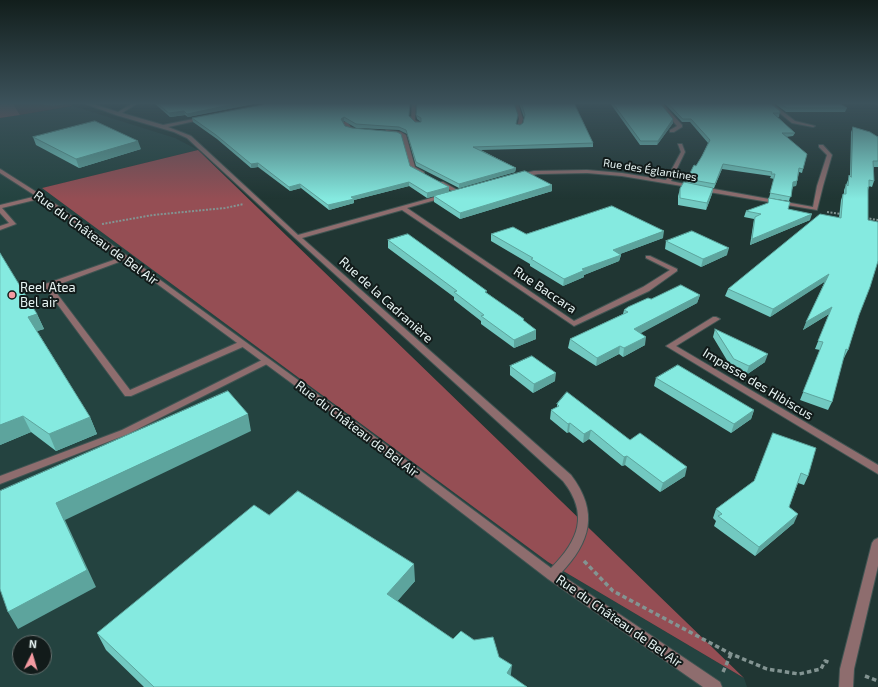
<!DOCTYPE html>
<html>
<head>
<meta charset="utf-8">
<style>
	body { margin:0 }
	#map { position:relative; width:878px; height:687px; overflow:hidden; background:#203633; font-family:"Exo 2",sans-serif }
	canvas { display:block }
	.north { position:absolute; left:12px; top:635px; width:40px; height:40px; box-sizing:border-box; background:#121b1a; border:1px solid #677170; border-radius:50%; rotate:5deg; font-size:11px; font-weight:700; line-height:16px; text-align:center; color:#e6f3f2 }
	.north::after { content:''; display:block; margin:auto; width:14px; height:18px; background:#f49aa1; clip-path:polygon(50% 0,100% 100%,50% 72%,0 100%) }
</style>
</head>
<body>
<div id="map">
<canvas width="878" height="687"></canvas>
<div class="north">N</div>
</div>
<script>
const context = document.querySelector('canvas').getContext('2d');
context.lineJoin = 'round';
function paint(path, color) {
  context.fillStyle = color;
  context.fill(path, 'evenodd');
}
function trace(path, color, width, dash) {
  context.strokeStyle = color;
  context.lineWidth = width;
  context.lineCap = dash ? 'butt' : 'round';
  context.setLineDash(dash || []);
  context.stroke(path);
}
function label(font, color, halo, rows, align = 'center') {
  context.font = font + ' "Exo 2",sans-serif';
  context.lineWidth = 4;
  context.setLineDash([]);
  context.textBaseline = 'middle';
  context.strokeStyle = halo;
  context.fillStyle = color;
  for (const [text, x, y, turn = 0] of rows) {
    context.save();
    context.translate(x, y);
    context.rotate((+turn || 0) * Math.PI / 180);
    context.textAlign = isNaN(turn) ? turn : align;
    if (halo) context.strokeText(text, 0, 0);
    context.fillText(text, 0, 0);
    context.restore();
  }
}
const built = new Path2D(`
	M73,106L175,138L198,150L43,188L548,562L744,678L747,687H0V118ZM20,643H44V667H20Z`);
const green = new Path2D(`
	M13,103H67L73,106L20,115Z`);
const forest = new Path2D(`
	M0,103H13L20,115L0,118Z
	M198,150L744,678L548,562L42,188Z`);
const pathFar2 = new Path2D(`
	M41,103L52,105L67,103`);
const pathFar1 = new Path2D(`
	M827,212L842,214
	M866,218L878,220
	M102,224L153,215L225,208L244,204`);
const path = new Path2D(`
	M584,561L613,591L731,654L767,669L799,674L821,669L825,661L831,663
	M723,672L731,654
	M865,676L878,681`);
const service = new Path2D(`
	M41,195L44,197L43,198L2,208L16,224L0,230V226L9,223L0,213V205Z
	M125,256L128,258L127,259L52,287L130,390L239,342H245L246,344L245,346L131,396H125L44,286L45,284Z
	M266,358L270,361L269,363L128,434L0,484V476L122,430Z`);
const minor = new Path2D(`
	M83,103H90L118,112L133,103H138L122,113L163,125L204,117V119L168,127L191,136L298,235L442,195H446V197L407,208L574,321L643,287L670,270L646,258V256H650L677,269V271L649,291L574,326L402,210L302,238L571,475C599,512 591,542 560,574L720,682L722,687H703L548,579L332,413L53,207L0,173V169L2,170L57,205L338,409L551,568C579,540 589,514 563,481L295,238L187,138L174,132L116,115Z
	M412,103H416L415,120L420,123V125H416L411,120Z
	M514,103H518L523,119L521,127L519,128L517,127L519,119Z
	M658,103H662L682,125V127L674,132H670V130L677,126Z
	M767,103H772L795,121L815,126L813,127L792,123Z
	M343,122H347L351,127L358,130L356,131L347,129L343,123Z
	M386,130L401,132L406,135L415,167L424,172V174H420L410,168L402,137L398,134L386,132Z
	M678,144H682L685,152L671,181L694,186V188L622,176L587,173L538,174L517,178L514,176L519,174L534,171L587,170L622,173L666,180L681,152Z
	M819,145H823L832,155L823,186L817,210L703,191L700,189L703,187L813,207L817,186L827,155L819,147Z
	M439,182H443L461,192L456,193L439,184Z
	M713,317H716L720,319L676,346L878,465V474L666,346Z`);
const tertiary = new Path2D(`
	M874,103H878V105Z
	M878,538V566L854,669L853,687H839L840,669L872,543L874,540Z`);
const wall = new Path2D(`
	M154,103H258L188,117L185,115L170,117Z
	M519,103H574L593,143V147L481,150L516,168L515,172L459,188L416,166L407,134L399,130L356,128L344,121L343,122L345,126L410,166L449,187V192L427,198L409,186L354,200V203L329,210L301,188L290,191L258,167L251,168L217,139L193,122L192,118L262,105L410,116L415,122H421L417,119L416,115L517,119L516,124L520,125L523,123L524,118Z
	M610,103H660L673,123L657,145H640Z
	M664,103H770L780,111L779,117H777L795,133L793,136L786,137L803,169L802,173L799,172L796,186H793L789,201L769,198L774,179L770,178L771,176L722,169L714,188H713L712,194L706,210L678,205V196L680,189L686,183L687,179L696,166L702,156L708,143L690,122H682Z
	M774,103H839L847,108L845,112H786Z
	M853,127L878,137V167H874V181L872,187L869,186L868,190L859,315L848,350L844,358L843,357L832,402L828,410L800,400L820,350L815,349L829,314L803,330L825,281L770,317L725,296L728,289L839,218L841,200L843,194H844V190L850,175L851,132Z
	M33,137L141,149L79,168L36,145Z
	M552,185V191L460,219L434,202V196Z
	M788,209L810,220L750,245L754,219L744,217L746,211Z
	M491,234H526L663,238L620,254L621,255L619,261L584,275V277L563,286L530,266V264L491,241Z
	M388,240L487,293L536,330V339L514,348L481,324V321L454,300V297L388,248Z
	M666,241L727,255L701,267L665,249Z
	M700,295L697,303L640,333L645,345L623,357L619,354L596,366L568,348L570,339L623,314L624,310L651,299Z
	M37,314L44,329L37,331L90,417L97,434L56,451L31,432L0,445Z
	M715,329L765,362L746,375L731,367L713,337Z
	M510,366L555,381L533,393L510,375Z
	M656,378L754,410L751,419L731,433L654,386Z
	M557,404L630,440L685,476L660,492L625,465L622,466L589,439L583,443L569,432L567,433L550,419L551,410L557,407Z
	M773,433L808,476L804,485L798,483L789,507L794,523L755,556L714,526L716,521L713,518L716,509L754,481Z
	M269,515L415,581L397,601L453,639L499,657L510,676L527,687H144L106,650L97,633Z`);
const shadedWall = new Path2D(`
	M239,103H258L188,117L187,114Z
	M184,111L185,115L170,117L169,113Z
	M344,117V121L342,123L341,119Z
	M673,119V123L657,145L658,141Z
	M138,141L141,149L79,168L76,159Z
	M258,163V167L251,168V164Z
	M723,164L722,169L714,188L715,184Z
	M516,168L515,172L459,188V184Z
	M797,181L796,186L792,187L793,182Z
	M409,182V186L354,200V203L329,210L328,205L351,197Z
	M300,184L301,188L290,191L289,187Z
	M552,185V191L460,219V213Z
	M449,187V192L427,198V193Z
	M713,188L712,194L706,210L707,203Z
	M812,214L810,220L750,245L752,239Z
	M664,231L663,238L612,257L613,250Z
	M729,248L727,255L701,267L703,259Z
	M621,255L619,261L584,275V277L563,286L564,279L582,269Z
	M829,274L826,281L770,317L773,309Z
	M700,295L697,303L632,338L634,329Z
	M832,307L829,314L803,330L806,322Z
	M37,314L44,329L34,332L28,317Z
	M536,330V339L514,348V340Z
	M646,337L645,345L623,357L624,348Z
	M620,346L619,354L596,366L597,358Z
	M768,354L765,362L746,375L749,366Z
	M556,373L555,381L533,393L534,384Z
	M754,410L751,419L731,433L734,424Z
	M248,414L251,431L65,520L96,587L18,629L8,612L56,503Z
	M23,416L31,432L0,445V425Z
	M90,417L97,434L56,451L49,434Z
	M570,423L569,432L567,433L568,424Z
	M591,430L589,439L583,443L584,434Z
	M627,456L625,465L622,466L624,457Z
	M687,467L685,476L660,492L663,483Z
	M798,514L794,523L755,556L759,547Z
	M414,564L415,581L388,612L387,594Z
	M512,665L510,682L507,673Z`);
const building = new Path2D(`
	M157,103H239L187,114L184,111L169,113Z
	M266,103H410L409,116L415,122H421V118L416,115L417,103H514L518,115L516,124L520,125L523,123L525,115L521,103H574L593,143L473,147L516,168L459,184L416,162L406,130L399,127L356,124L344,117L341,119L345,126L352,128L397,132L401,134L410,166L449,187L427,193L409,182L351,197L354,199L328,205L300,184L289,187L258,163L251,164L216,135L192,118L262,105Z
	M613,103H660L673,119L658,141H641Z
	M668,103H770L780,111V113H773L795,133H782L807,154L803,169L799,168L797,181L793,182L791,197L770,193L775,174H771L772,172L723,164L715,184L687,179L694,165L696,166L702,156L710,140L691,119H683Z
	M780,103H839L847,108H787Z
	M95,121L138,141L76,159L33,137Z
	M853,127L870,132L878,137V161H873L874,181L869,180V187H868V220L878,222V261L870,287L859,315L848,350L846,349L832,402L803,392L823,342L818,341L832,307L806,322L829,274L773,309L728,289L820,214L841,218L843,194H846V184L848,186L849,175L851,177Z
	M525,171L552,185L460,213L434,196Z
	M684,182L713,188L707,203L680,198V189Z
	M769,198L790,202L788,209L812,214L752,239L755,217L761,214L746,211L768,203Z
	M612,206L664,231L613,250L621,255L582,269L585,270L564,279L531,259L533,258L491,234L513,227L526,234Z
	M692,231L729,248L703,259L666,241Z
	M408,234L487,291L485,292L524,319L523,320L536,330L514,340L481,316L484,315L454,292L457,291L388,240Z
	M0,253L37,314L28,317L90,417L49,434L23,416L0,425Z
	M681,285L700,295L634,329L646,337L624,348L620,346L597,358L570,339L628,312L624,310L628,307L648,298L651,299Z
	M715,329L768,354L749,366L734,359Z
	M532,356L556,373L534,384L510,366Z
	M678,365L754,410L734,424L656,378Z
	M228,391L248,414L56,503L87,570L8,612L0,589V491Z
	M567,392L630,440L640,433L687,467L663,483L627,456L624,457L591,430L584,434L570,423L568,424L551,410L559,406L557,404Z
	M773,433L816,448L808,476L801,473L789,507L798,514L759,547L718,516L722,514L716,509L754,481Z
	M298,491L414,564L387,594L453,639L461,631L474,640L493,637L499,657L512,665L507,673L527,687H154L97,633L254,505L269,515Z`);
const markers = [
	[12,295,4,"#f49aa1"]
];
const farStreetnames = [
	["Rue des Églantines",650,170,9]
];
const streetNames = [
	["Rue du Château de Bel Air",96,238,36],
	["Rue Baccara",545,290,34],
	["Rue de la Cadranière",386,300,42],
	["Impasse des Hibiscus",758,384,31],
	["Rue du Château de Bel Air",357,429,37],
	["Rue du Château de Bel Air",619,621,35]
];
const poiNames = [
	["Reel Atea",20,288],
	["Bel air",20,303]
];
paint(built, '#244340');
paint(green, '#633539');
paint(forest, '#954e54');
trace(service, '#405452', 2);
trace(minor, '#405452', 2);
trace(tertiary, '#405452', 2);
trace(pathFar2, '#839492', 1.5, [2, 1]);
trace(pathFar1, '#839492', 2, [2, 1.5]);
trace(path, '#839492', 3.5, [4.5, 3]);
paint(service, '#8e6d6e');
paint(minor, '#8e6d6e');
paint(tertiary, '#8e6d6e');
paint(wall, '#72c9c1');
paint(shadedWall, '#5da49d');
paint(building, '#85eae0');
trace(building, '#5da49d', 1);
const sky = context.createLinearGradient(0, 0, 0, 199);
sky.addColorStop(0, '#121e1c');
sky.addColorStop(0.52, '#3c525b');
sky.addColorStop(1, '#3c525b00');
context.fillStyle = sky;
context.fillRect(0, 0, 878, 199);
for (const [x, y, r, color] of markers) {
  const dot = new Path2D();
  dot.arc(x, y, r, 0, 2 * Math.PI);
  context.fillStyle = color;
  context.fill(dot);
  trace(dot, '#121b1a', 1.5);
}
label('11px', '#e6f3f2', '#121b1a', farStreetnames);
label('13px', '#e6f3f2', '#121b1a', streetNames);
label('13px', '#e6f3f2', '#121b1a', poiNames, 'left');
</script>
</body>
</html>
